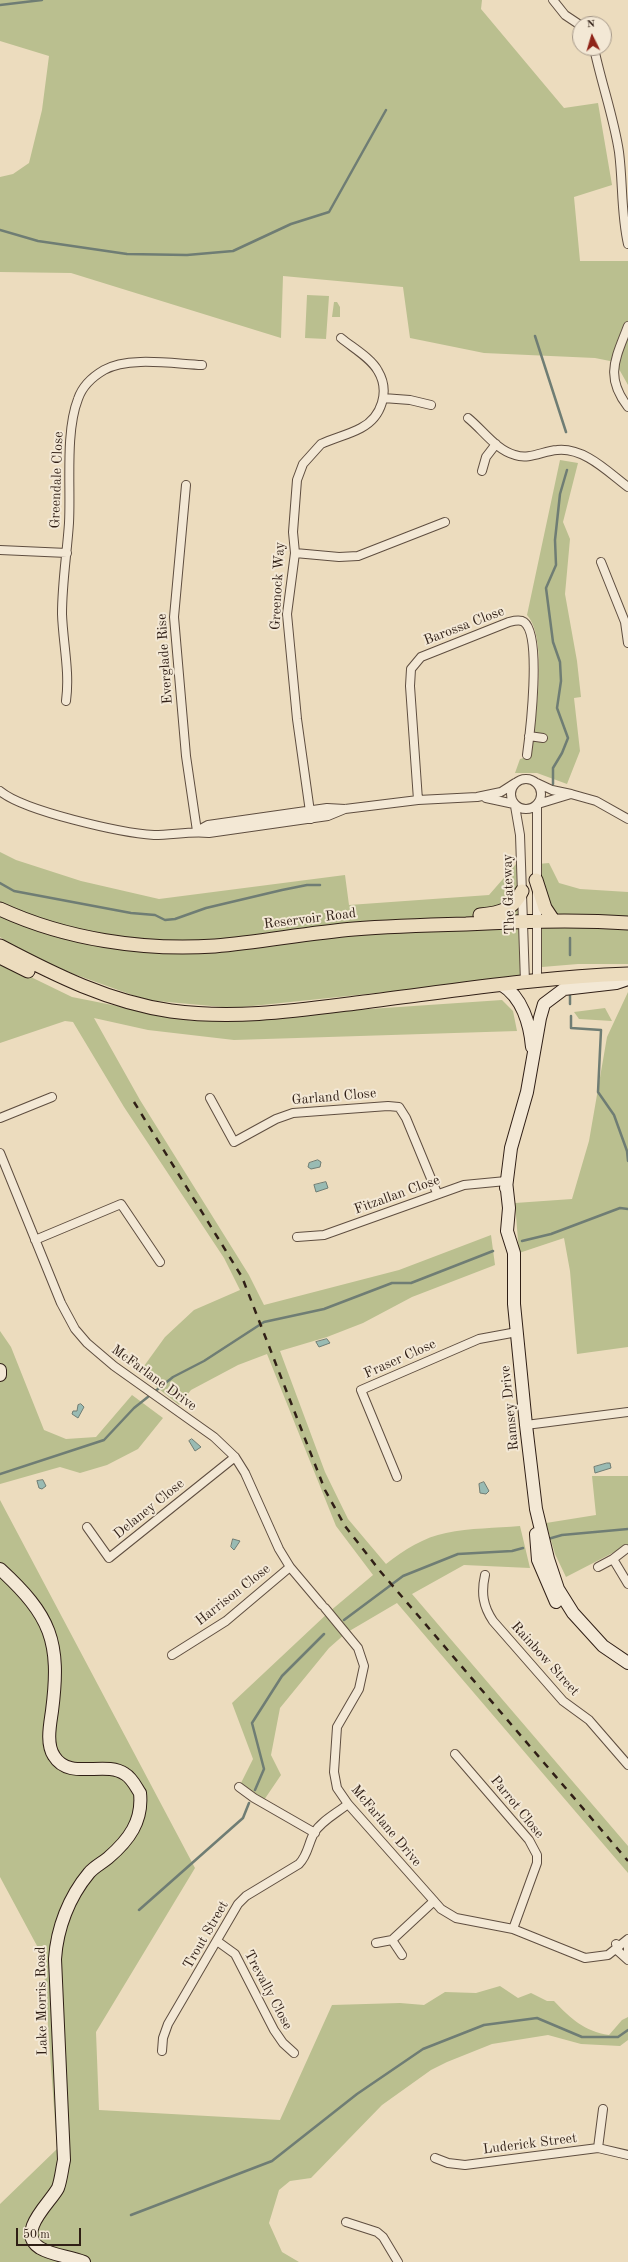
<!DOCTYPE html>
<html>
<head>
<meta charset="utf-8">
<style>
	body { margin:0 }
	#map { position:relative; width:628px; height:2262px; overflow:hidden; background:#ecdcbe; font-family:"Old Standard TT",serif }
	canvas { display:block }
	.north { position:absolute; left:572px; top:16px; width:40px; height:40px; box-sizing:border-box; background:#f3e8d5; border:1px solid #a59889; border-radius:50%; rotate:355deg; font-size:11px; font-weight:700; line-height:16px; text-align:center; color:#301f16 }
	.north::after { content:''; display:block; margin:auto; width:14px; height:18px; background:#8f2418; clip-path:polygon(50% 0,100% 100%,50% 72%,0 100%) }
	.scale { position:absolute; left:16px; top:2228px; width:65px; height:18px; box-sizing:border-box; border:2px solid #301f16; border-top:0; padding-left:5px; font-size:12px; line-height:14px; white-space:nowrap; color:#301f16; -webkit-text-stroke:3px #f3e8d5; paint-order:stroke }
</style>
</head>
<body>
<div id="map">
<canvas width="628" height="2262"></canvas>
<div class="north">N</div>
<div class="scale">50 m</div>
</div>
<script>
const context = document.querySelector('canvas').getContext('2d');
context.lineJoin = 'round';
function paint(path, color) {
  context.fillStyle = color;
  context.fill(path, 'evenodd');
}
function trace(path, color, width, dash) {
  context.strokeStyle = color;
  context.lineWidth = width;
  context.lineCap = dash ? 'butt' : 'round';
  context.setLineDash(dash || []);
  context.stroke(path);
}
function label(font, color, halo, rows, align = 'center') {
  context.font = font + ' "Old Standard TT",serif';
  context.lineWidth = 4;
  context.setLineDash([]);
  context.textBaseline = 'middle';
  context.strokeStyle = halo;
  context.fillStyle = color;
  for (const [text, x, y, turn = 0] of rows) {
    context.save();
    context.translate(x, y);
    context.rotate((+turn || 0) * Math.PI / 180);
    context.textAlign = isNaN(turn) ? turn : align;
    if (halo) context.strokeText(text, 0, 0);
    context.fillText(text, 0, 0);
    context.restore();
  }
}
const green = new Path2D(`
	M0,0H482L481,9L564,108L598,103L612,185L574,197L580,261H628V385L615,362L595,358L484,353L410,338L403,287L283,276L281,338L71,273L0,272V177L13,174L29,163L42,110L49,56L0,41Z
	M307,295L329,296L326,339L305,338Z
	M334,302H337L340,307V317H332Z
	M560,460L578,463L563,522L570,539L565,594L577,661L581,697L574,698L580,751L567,784L537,773H515L520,759L531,756C535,725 549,639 527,615Z
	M0,852L16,860L81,881L159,899L345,875L349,905L489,895L516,864L521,975L425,988L233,1008L146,1000L32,959L0,937Z
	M549,863L559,883L580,889L628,892V964H578L542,967V925L538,864Z
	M0,962L72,997L193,1021L502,1000L513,1011L517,1031L234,1040L148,1030L94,1018L140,1100L249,1275L264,1305L399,1270L491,1235L495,1265L412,1297L363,1323L327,1337L280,1351L325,1472L348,1519L386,1564C404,1550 424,1537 446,1533C470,1528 496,1528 520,1526L530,1568L464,1565L412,1594L628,1846V1873L397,1603L346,1633L329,1648L280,1708L271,1755L281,1775L262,1803L239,1787L253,1759L232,1703L329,1612L373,1575L336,1526L267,1354L238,1365L191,1390L179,1405L139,1373L165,1337L194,1310L240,1290L224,1258L124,1107L73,1022L65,1021L0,1043Z
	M628,992V1347L577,1354L570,1271L564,1238L519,1253L515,1203L572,1199L589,1141L607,1037Z
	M605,1008L612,1021L579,1019L574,1012Z
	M0,1331L11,1347L44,1430L66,1439L96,1437L132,1395L163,1418L138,1449L107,1465L80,1473L60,1467L0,1484Z
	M592,1476H628V1545L566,1577L555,1554L546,1523L596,1515Z
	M0,1500L195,1868L96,2032L99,2110L280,2120L332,2005L400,2003L424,2005L445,1992L476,1993L500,1986L518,1998L531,1993L547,2001H554C571,2019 584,2031 609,2035L622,2020L628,2017V2040L620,2046L581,2044L548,2035L492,2044L447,2062L431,2070L382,2105L311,2178L290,2181L279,2190L269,2223L282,2252L299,2262H0V2204L57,2149L43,1957L0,1877Z`);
const water = new Path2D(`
	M318,1160L321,1162L320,1167L311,1169L308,1167L309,1163Z
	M326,1182L328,1188L316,1192L314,1185Z
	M327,1339L330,1343L319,1347L316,1342Z
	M81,1404L84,1407L78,1418L72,1414L73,1411H77L78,1405Z
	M192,1439L201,1447L195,1451L189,1441Z
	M607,1463H610L611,1468L595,1473L594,1467Z
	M43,1480L46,1486L42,1489L39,1488L37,1481Z
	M484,1482L489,1491L486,1494L480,1493L479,1484Z
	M233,1539L240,1541L234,1550L231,1547Z`);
const stream = new Path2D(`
	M0,5L42,0
	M0,230L38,241L127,254L187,255L233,251L291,224L329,212L386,110
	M535,336L566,432
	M553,784V768L562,753L568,738L557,708L561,681L560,662L553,642L546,588L556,565L555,540L560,494L567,470
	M0,883L14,891L131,913L155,915L165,920L175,919L206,908L282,890L307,885H320
	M570,955V938
	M570,993V1004
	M571,1016V1028L601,1030L598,1092L614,1115L627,1151L628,1161
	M522,1241L551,1234L620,1208L628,1209
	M0,1474L104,1440L134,1408L173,1377L204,1361L264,1322L324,1309L392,1283H411L493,1251
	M548,1539L562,1535L628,1529
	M344,1620L403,1576L458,1554L512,1551L523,1548
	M255,1790L264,1769L252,1723L282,1676L324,1634
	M139,1910L243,1818L249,1803
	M131,2215L272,2161L357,2094L423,2049L484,2025L537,2018L582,2037H618L628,2030`);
const street = new Path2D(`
	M553,0L565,15L580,25
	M594,48C601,82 614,118 619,152C623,183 621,214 628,244
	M628,326C616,358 604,376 628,407
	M383,398L410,400L431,405
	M468,418C483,430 496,450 515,455C529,460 543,451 557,450C584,447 608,472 628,487
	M482,471L486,457L496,444
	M186,485L174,617L186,756L197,831
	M0,550L67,553
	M295,553L339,557L358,556L445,522
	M601,562L625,622L628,643
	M66,701C70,672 63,643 62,614C62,583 67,553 69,523C71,487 65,432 78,399C82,387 92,377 104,370C128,356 175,364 202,365
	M529,736L543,738
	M511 794a15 15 0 1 1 30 0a15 15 0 1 1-30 0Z
	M537,783L552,790L571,794L538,804
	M0,791C24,811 121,833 154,835C173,835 190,831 209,833L328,816L345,809
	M571,794L596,801L628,819
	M486,798L514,804
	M418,800L410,686L411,669L421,657L509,622C513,621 520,619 524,622C542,635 530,733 527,755
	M537,805V981
	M515,806L520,835L525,982
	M311,819L297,719L287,614L295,553L293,532L297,480L303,464L321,444C334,438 348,435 361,428C382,417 390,391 378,371C371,358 353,348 341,338
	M197,831L208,825L327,808L345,809L418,800L477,797L501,792L515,783
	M210,1098L234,1142L276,1119L293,1113L388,1106L399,1107L406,1118L437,1193
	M0,1118L52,1097
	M0,1153L61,1303L75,1329L87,1343L114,1366L214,1437L235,1457L245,1473L279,1549L290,1567L322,1605
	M297,1237L324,1235L464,1185L506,1181
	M35,1240L121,1204L160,1262
	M526,1425L628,1412
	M397,1477L361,1390L479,1339L517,1332
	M87,1527L109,1558L235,1457
	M613,1559L626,1549
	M598,1567L613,1559L628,1584
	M485,1575C481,1593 483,1606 493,1621L563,1701L589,1720L628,1765
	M325,1608L358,1648L364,1666L359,1689L337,1727L334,1772L337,1788L348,1804L434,1901L441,1909L456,1918L513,1929L585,1958L608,1955L628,1939
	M172,1655L226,1621L290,1567
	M455,1754L529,1840L537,1855V1863L513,1929
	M239,1787L254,1798L315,1833
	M392,1940L402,1955
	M217,1941L235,1954L274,2030L283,2043L294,2053
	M376,1943L392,1940L434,1901
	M616,1944L618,1951L628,1960
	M628,1945V1953
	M162,2051L163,2038L168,2024L238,1904L246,1896L299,1864C308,1855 308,1844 314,1833C321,1821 337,1813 348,1804
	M598,2148L603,2109
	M435,2158L448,2163L465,2165L598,2148L628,2155
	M346,2222L377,2232L383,2237L398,2262`);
const secondary = new Path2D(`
	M502,985C522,997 530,1024 532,1047
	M506,1181L509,1208L507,1231L514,1253V1304L526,1425L536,1509L548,1559L558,1589L573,1613L603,1646L628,1663
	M506,1188L511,1148L527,1092L540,1018L544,1004L564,989L616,983L628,979
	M0,1370V1375
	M536,1534L538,1560L556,1602
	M0,1569C51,1616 61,1641 52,1711C50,1725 46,1744 54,1756C69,1781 105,1760 125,1774C132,1778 136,1787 140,1793C143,1821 129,1840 108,1858C102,1863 94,1867 89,1873C69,1897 57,1928 55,1959L64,2160C62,2169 61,2180 58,2188C51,2202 15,2232 40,2248C54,2256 69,2256 84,2262`);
const primary = new Path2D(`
	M536,880L545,908L553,920
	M0,909C65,939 143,951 215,946C261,942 307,933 354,929C391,926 428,925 466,924C520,921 574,919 628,923
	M480,915C501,913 513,910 522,891
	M0,946C55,975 109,1002 171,1011C237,1020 300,1010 364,1002C452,991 540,977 628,974
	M0,957L28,971`);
const rail = new Path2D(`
	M134,1102L242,1277L325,1490L345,1526L380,1571L628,1861`);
const streetNames = [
	["Greendale Close",57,480,-88],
	["Greenock Way",278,586,-87],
	["Barossa Close",464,626,-21],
	["Everglade Rise",165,659,-94],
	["The Gateway",509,894,-92],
	["Reservoir Road",310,919,-7],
	["Garland Close",334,1097,-5],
	["Fitzallan Close",397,1195,-20],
	["Fraser Close",400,1359,-24],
	["McFarlane Drive",154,1378,36],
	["Ramsey Drive",510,1408,-96],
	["Delaney Close",149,1509,-39],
	["Harrison Close",233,1595,-38],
	["Rainbow Street",545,1659,48],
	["Parrot Close",517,1807,51],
	["McFarlane Drive",386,1826,50],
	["Trout Street",206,1935,-60],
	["Trevally Close",268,1990,62],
	["Lake Morris Road",42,2001,-91],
	["Luderick Street",530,2144,-7]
];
paint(green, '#babf8f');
paint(water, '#99bbb3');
trace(water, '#6f7d74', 1);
trace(stream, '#6f7d74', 2.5);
trace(street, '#5f4e40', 10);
trace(secondary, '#301f16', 14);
trace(primary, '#301f16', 15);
trace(street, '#f3e8d5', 8);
trace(secondary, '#f3e8d5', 12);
trace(primary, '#ecdcbe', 13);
trace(rail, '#301f16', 2.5, [7, 7]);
label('14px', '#301f16', '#f3e8d5', streetNames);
</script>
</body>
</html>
